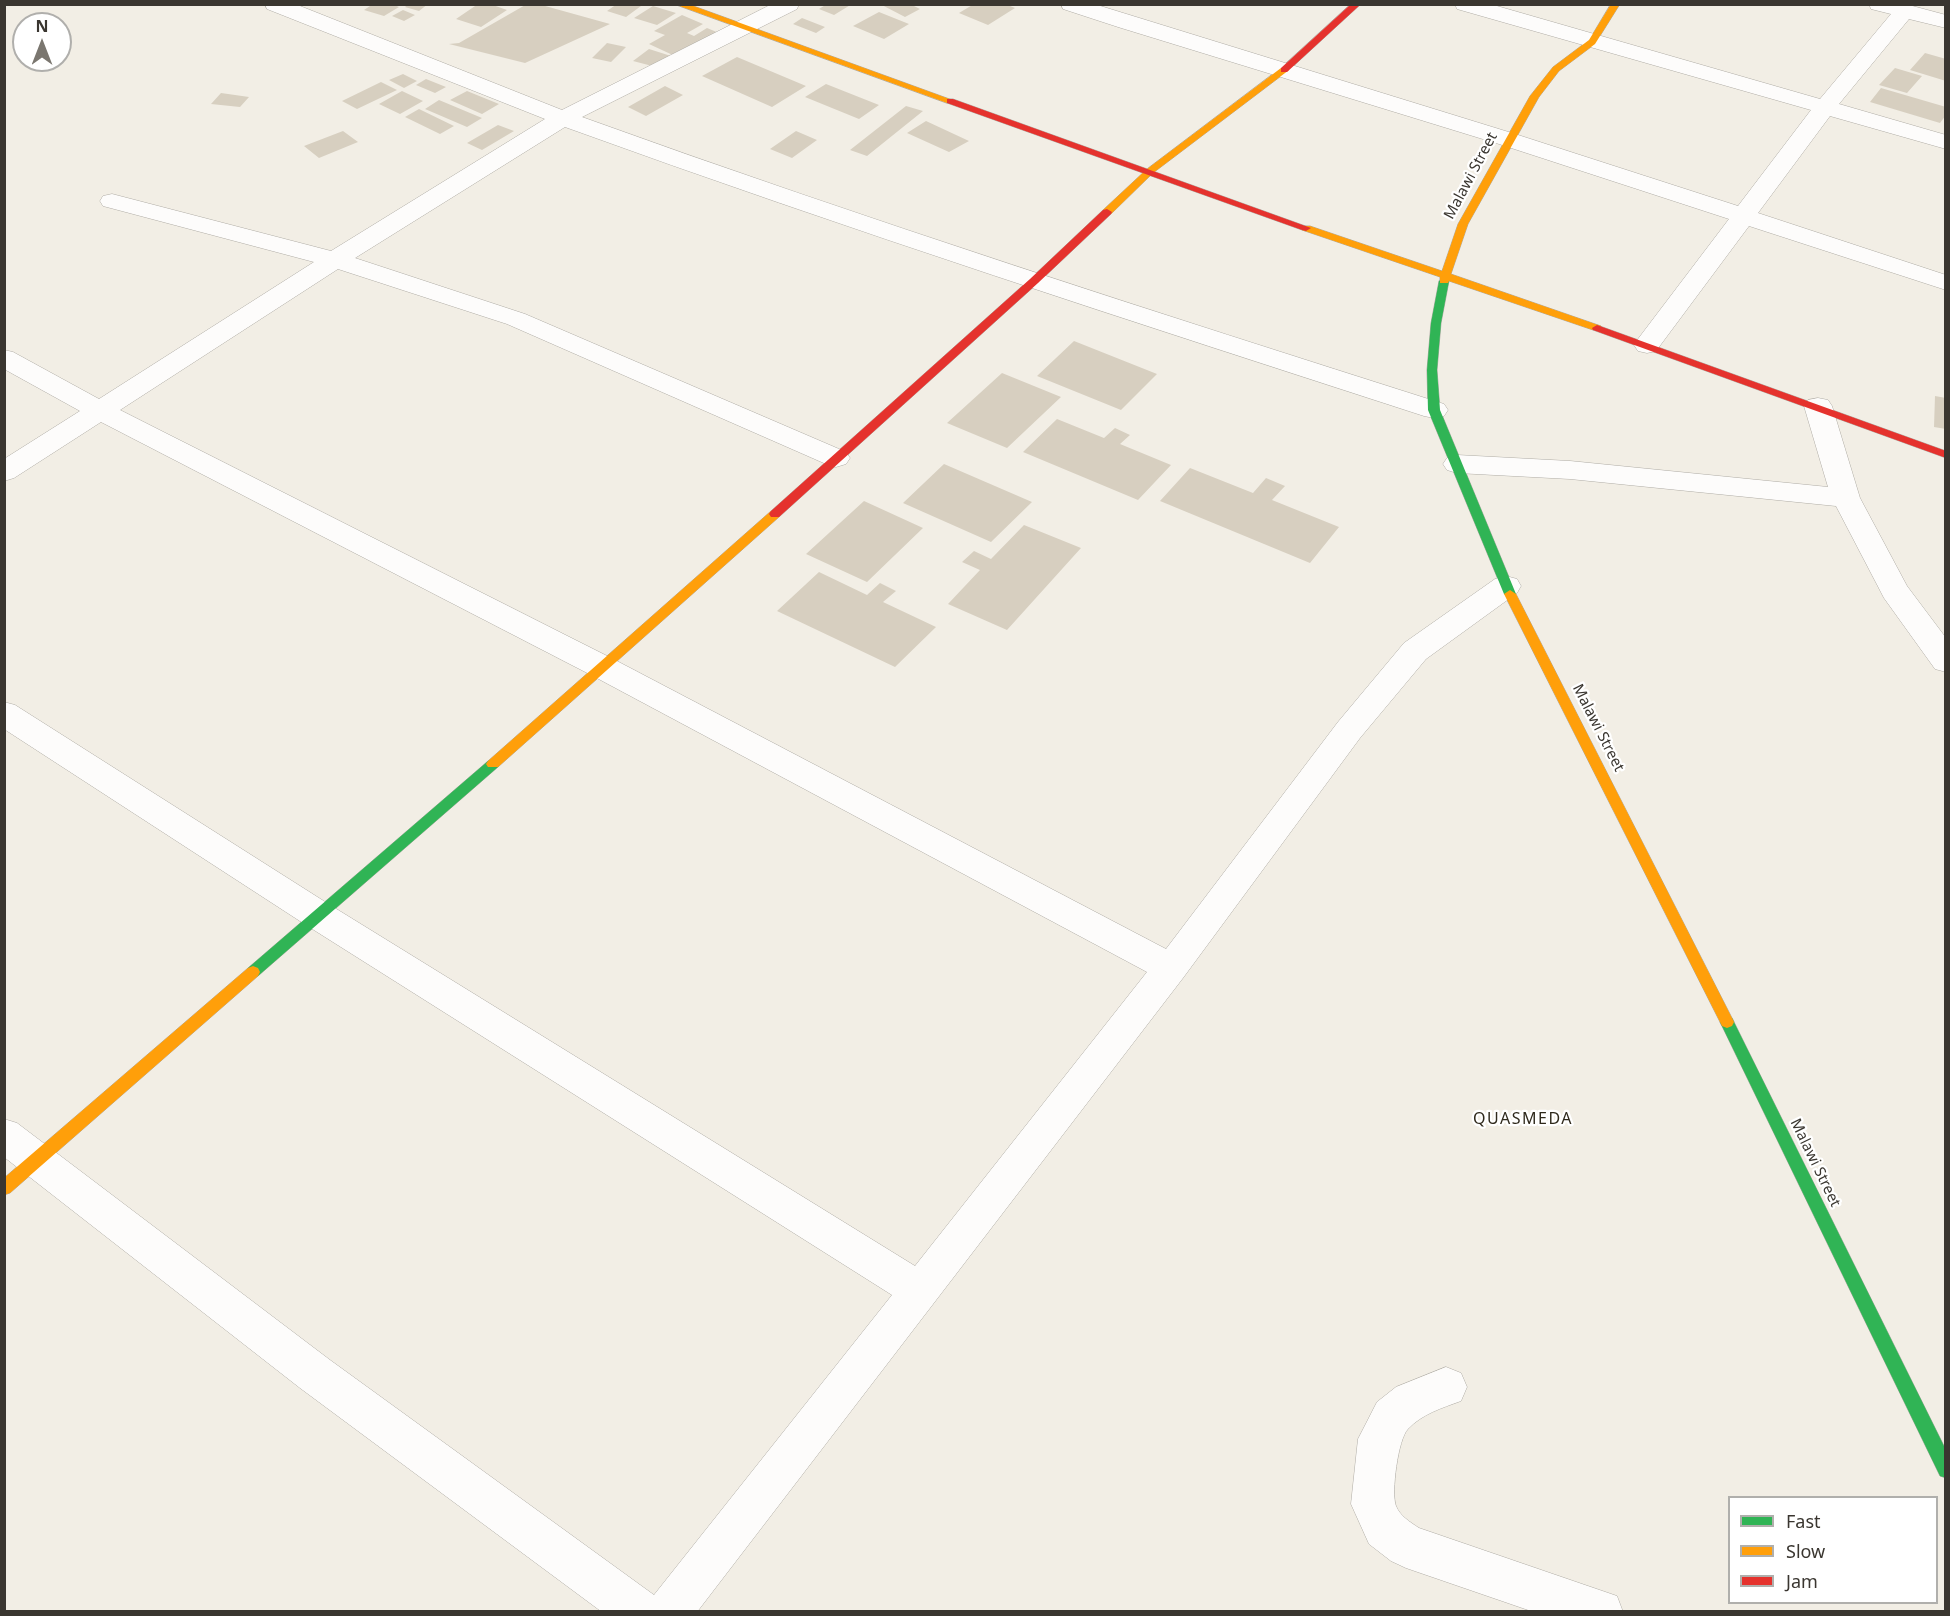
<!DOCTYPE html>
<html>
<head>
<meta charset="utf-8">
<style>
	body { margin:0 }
	#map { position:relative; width:1950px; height:1616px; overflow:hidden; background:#f2eee5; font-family:"Noto Sans",sans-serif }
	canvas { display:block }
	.frame { position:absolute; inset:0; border:6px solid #3a3630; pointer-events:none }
	.legend { position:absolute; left:1728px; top:1496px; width:210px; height:108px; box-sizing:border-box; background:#fff; border:2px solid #b0afac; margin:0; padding:8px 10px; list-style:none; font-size:18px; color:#3a3630 }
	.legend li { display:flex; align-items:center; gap:12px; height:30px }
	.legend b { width:30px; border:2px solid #b0afac }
	.north { position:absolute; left:12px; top:12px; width:60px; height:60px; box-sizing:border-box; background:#fff; border:2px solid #b0afac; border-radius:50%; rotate:0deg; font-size:16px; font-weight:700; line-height:24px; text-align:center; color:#3a3630 }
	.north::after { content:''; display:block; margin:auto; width:21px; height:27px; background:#7a766f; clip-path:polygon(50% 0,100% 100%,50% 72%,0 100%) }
</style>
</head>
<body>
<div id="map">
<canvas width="1950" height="1616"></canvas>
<div class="frame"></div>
<ul class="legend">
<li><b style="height:8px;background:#30b455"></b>Fast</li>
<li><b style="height:8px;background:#ff9f0a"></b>Slow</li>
<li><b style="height:8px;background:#e5322d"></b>Jam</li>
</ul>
<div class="north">N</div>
</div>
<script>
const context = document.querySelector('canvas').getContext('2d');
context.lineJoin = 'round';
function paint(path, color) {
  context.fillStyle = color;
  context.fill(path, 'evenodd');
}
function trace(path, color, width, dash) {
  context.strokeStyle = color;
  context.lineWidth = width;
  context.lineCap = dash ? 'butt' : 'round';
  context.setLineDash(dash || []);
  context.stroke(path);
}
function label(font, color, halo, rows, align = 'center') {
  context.font = font + ' "Noto Sans",sans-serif';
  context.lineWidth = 4.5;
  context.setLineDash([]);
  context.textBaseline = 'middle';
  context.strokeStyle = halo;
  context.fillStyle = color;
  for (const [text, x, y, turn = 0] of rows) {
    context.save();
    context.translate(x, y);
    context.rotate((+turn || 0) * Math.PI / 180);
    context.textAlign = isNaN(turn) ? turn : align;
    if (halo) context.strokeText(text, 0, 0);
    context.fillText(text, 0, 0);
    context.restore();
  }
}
const building = new Path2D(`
	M373,4H392L399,7L384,16L364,10Z
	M408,4H428L419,11L405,7Z
	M478,4H490L507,10L481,27L456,19Z
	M527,4H538L610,24L525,63L449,44L459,43Z
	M617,4H636L641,6L626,17L607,11Z
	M827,4H852L834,15L819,9Z
	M880,4H910L920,9L905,17Z
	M974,4H1005L1015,8L988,25L959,13Z
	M653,6L676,13L657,25L634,18Z
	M403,10L415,15L404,21L392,16Z
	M879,12L909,24L884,39L853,26Z
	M682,15L703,24L687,33L694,36L707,28L719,33L677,57L649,44L665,35L654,31Z
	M802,18L825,27L816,33L793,24Z
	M607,43L626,47L611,62L592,58Z
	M649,49L671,56L656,67L633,61Z
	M1925,53L1946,59V81L1910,70Z
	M737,57L806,86L772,107L702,76Z
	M1895,68L1922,76L1907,93L1879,85Z
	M403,74L417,81L404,88L389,80Z
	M426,79L446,87L435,93L416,85Z
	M381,82L397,90L357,109L342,101Z
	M826,84L879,105L859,119L805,97Z
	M665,86L683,95L646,116L628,107Z
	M1881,88L1946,107V115L1940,123L1870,102Z
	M402,91L423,101L400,114L379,104Z
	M467,91L499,104L482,114L450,100Z
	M221,93L249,97L240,107L211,104Z
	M439,100L482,118L467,127L425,109Z
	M906,106L923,111L867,156L850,150Z
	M419,109L454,126L440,134L405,117Z
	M926,121L969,141L949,152L907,133Z
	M498,125L514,131L482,150L467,143Z
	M343,131L358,142L319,158L304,146Z
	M796,131L817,140L792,158L770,149Z
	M1074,341L1157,374L1121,410L1037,376Z
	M1002,373L1061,397L1007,448L947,423Z
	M1935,396L1946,398V429L1934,427Z
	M1057,419L1104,438L1115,428L1130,435L1120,444L1171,465L1138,500L1023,452Z
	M944,464L1032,502L991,542L903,503Z
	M1190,468L1253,493L1266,478L1285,486L1272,500L1339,527L1310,563L1160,501Z
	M864,501L923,528L867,582L806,554Z
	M1024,525L1081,548L1007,630L948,604L980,570L962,562L974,551L991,559Z
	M819,572L867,595L880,583L896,591L883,602L936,627L895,667L777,611Z`);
const street = new Path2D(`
	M265,4H295L562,110L772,4H799L797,9L582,117C867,220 1155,312 1444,404L1448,410L1444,416L1434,418L1424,416C1137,323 849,230 565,127L355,258L525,314L846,452L850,458L846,464L836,467L826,464L507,324L338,269L120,410L615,660L1166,949L1338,722L1404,643L1495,579L1506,576L1517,579L1521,586L1517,593L1426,659L1360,738L1183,978L697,1612H602L300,1388L4,1157V1119L17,1123L330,1360L654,1595L892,1295L306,925L4,729V702L15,705L330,905L915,1266L1147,972L593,676L101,422L14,478L4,481V459L80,411L4,369V350L13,352L99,399L314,262L103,206L100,201L103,196L112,194L331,251L545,119L267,9Z
	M1061,4H1094L1515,134L1738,206L1811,110L1457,9L1455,4H1490L1820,99L1891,14L1871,9L1869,4H1905L1946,15V28L1909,19L1839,104L1946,135V149L1830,116L1758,213L1946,275V290L1749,226L1656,351L1647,353L1638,351L1634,345L1638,339L1729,219L1499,144L1118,27L1063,9Z
	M1818,398L1828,400L1832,406L1860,498L1907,586L1946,638V672L1935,669L1884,598L1836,506L1570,479L1457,473L1447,470L1443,464L1447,458L1457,455L1570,461L1828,487L1804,406L1808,400Z
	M1446,1367L1461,1373L1467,1387L1461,1401C1442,1408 1422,1414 1408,1429C1398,1439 1391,1493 1396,1506C1400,1516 1410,1522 1419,1528L1617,1596L1623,1612H1534L1406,1568L1391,1561L1369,1544L1351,1504L1358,1439L1377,1402L1396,1387Z`);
const fast = new Path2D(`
	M1444,278L1449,281L1441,323L1437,370L1440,410L1516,594L1510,598L1504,594L1428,410L1427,370L1431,323L1439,281Z
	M493,759L500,764L498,767L258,976L253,978L248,976L246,972L248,968L488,761Z
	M1727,1016L1732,1018L1946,1450V1478L1940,1476L1720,1022L1722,1018Z`);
const slow = new Path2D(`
	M674,4H688L955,101L947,103Z
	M1611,4H1620L1595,44L1559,71L1539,97L1468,224L1451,274L1601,326V330H1593L1449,281L1448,283H1440V277L1302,230V226H1310L1442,271L1458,224L1530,96L1553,67L1589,40Z
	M1281,68L1289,70L1153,173L1111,214H1103V210L1147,169Z
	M775,510L779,511L781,514L779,517L498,767H488L486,764L488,761L771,511Z
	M1510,590L1516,594L1732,1018L1734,1022L1732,1026L1727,1028L1722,1026L1504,594Z
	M253,966L258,968L260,972L258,976L10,1193L4,1195V1178L248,968Z`);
const jam = new Path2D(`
	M1351,4H1361L1287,72H1281V68Z
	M947,99H953L1311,228L1306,231L1302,230L947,103Z
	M1107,209L1112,212L1111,214L1038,283L779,517H771L769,514L771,511L1030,279L1103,210Z
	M1597,325L1946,451V458L1593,330L1592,328Z`);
const streetNames = [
	["Malawi Street",1471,176,-62],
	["Malawi Street",1598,728,63],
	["Malawi Street",1815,1163,64]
];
const neighbourhoodNames = [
	["QUASMEDA",1523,1119]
];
paint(building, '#d7cfc0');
trace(street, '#afaca5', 1);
trace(fast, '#afaca5', 1);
trace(slow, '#afaca5', 1);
trace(jam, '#afaca5', 1);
paint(street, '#fdfcfb');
paint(fast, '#30b455');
paint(slow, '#ff9f0a');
paint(jam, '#e5322d');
label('15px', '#3a3630', '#fff', streetNames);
context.letterSpacing = '1.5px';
label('16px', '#2f291c', '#fff', neighbourhoodNames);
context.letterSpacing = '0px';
</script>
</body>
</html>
